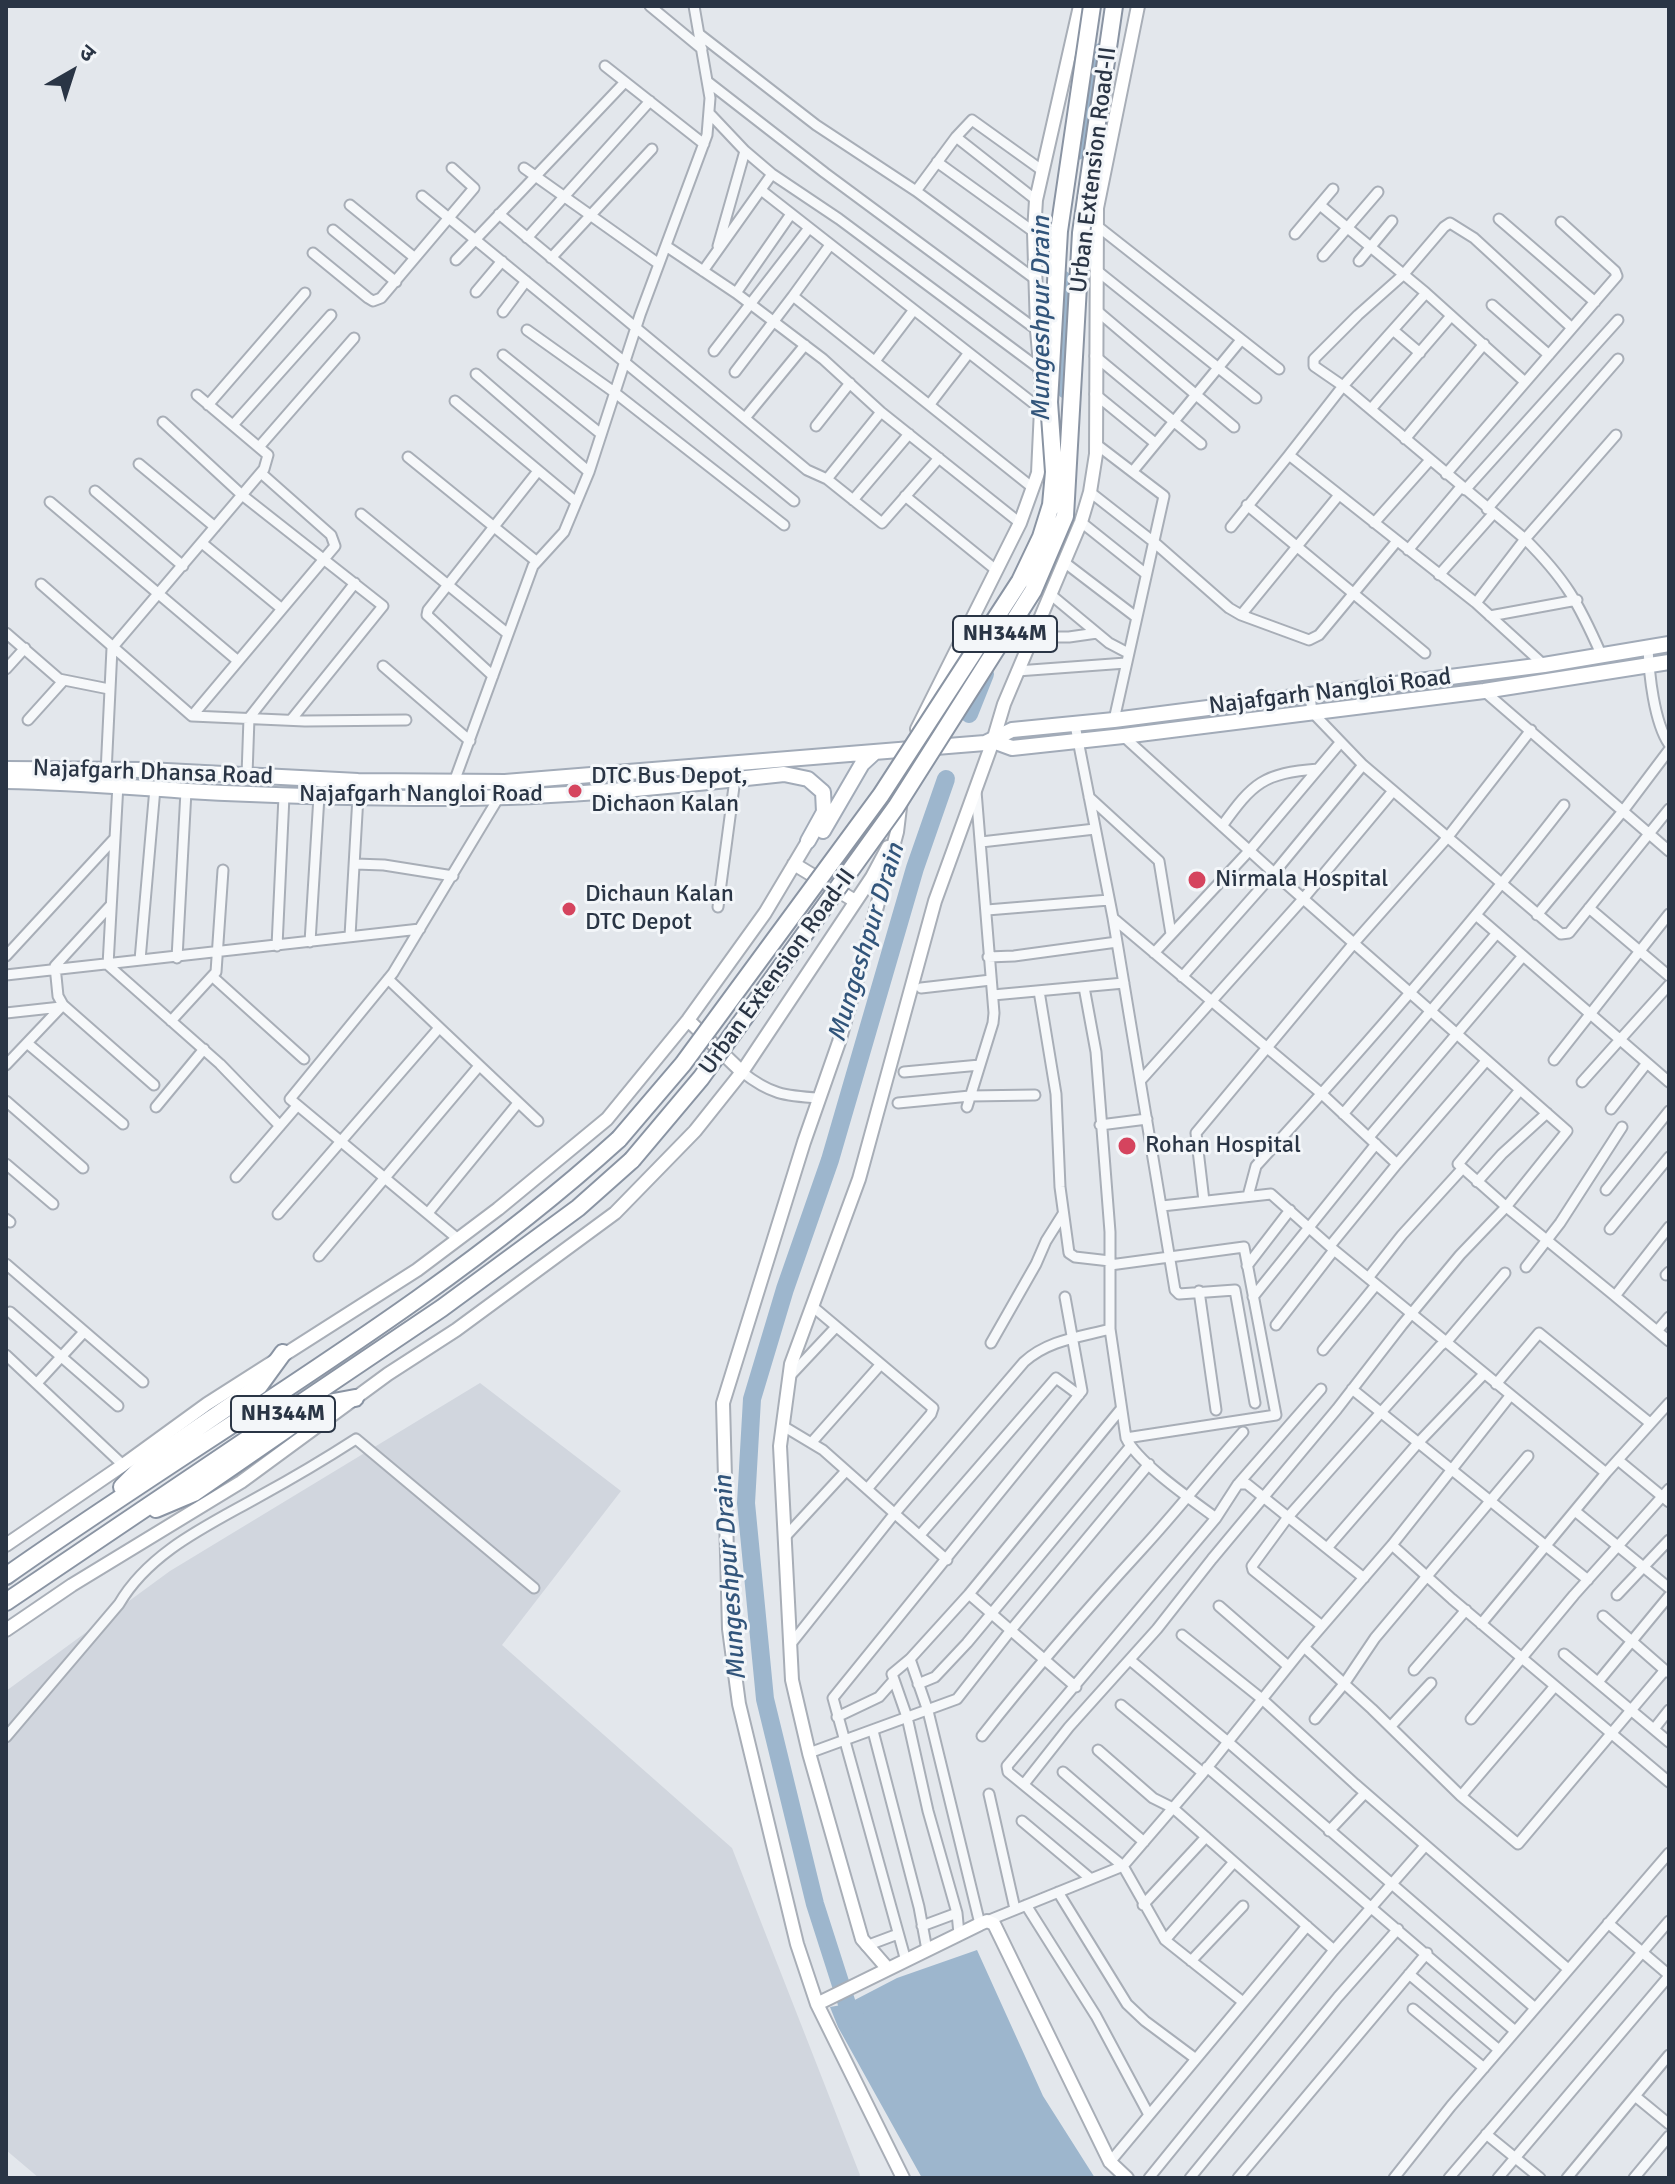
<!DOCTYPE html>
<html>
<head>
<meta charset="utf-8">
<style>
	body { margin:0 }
	#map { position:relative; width:1675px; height:2184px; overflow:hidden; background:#e3e7ec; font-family:Signika,"Noto Sans Devanagari",sans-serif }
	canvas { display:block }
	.frame { position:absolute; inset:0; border:8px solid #2a3545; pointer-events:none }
	.north { position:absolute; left:32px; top:32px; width:80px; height:80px; -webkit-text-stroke:6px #f3f6f9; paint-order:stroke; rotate:39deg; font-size:22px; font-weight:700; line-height:32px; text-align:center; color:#2a3545 }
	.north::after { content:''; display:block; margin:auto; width:28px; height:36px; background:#2a3545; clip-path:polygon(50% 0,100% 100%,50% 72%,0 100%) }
</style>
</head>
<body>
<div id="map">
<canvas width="1675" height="2184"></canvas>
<div class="frame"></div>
<div class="north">उ</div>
</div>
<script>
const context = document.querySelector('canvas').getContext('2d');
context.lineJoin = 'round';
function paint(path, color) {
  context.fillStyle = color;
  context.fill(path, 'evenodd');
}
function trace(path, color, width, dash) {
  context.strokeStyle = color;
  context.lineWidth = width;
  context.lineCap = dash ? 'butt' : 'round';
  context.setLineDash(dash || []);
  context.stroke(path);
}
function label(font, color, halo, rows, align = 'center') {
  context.font = font + ' Signika,sans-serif';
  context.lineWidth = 6;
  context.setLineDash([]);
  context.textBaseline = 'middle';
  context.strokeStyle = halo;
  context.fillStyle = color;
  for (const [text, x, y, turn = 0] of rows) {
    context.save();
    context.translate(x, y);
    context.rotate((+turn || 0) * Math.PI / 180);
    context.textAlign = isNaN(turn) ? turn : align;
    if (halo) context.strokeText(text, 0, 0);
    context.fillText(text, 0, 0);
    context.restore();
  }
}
const built = new Path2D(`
	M480,1383L621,1491L502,1645L732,1848L860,2175L858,2178H39L6,2150V1691L170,1571Z`);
const water = new Path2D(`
	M977,1950L1043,2096L1095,2178H922L838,2027L830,2007L847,2004L897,1978Z`);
const river = new Path2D(`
	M1077,151L1101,52
	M1062,279L1066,390
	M969,714L985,674
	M859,2023L847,2004L815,1904L765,1699L746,1503L752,1399L785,1289L830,1160L915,868L946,779`);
const street = new Path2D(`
	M650,6L702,49
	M699,34L816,125L916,191L1035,279
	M605,66L704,144
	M708,82L825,173L1037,330
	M710,114L745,151L772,174L839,219L1040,369
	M956,137L1036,200
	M937,162L1034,232
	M524,168L659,264
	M761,190L1042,410
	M916,191L956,137L972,120L1043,171
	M422,196L794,501
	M350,205L415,258
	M1320,205L1426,293L1525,382
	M499,214L807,470L827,479L882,523L939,458
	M1499,219L1595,302
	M1096,225L1279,369
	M333,230L396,282
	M1295,234L1333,189
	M527,238L650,101
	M666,246L736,293L823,359L881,412L1020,523
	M718,246L745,151
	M313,253L368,298L373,301L381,298L474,188L452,168
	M1323,256L1378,192
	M551,258L652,149
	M456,260L625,82
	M1359,261L1392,221
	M1095,269L1256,398
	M703,271L772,174
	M476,292L502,261
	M736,293L791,214
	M1426,293L1343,386L1289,455L1476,603L1544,665
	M793,296L830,245
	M1492,305L1549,355
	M1096,310L1234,427
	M503,312L526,281
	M1572,328L1474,238L1450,223L1444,227L1403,275L1358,315L1314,359V366L1343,386L1525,539C1566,580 1578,602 1601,654
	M527,330L614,392L784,525
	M1393,330L1420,353
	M714,351L809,228
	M503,355L601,434
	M1095,356L1201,444
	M875,361L913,311
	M735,372L793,296L1033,488
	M476,374L589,472
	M1095,394L1155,443
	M455,401L576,502
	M930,404L968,354
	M208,405L305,293
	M1371,409L1451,316
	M745,418L805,345
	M163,422L242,495L383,606L291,720
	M233,425L331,315
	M816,426L850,383
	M1405,439L1484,344
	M1096,444L1164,496L1114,720
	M259,447L354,338
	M408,457L536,561
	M139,464L215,527
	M1133,471L1241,340
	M1446,474L1617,276L1615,271L1561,222
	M827,479L881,412
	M1465,490L1618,320
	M95,491L183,566
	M1090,492L1155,543L1229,608L1241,615L1309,640L1319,635L1397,541
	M905,496L996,570
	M853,500L909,434
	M50,502L238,661
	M1247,505L1425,653
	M1487,509L1618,359
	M361,514L508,634
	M1081,522L1146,574
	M1374,523L1430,460
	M1231,527L1289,455
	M202,543L282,609
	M1408,550L1461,487
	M1064,562L1136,617
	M1439,575L1493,514
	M41,584L192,716L305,721L406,720
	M1050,594L1109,643L1128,653
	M1476,603L1525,539L1616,435
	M1241,615L1339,495
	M1490,616L1577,600
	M6,633L59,679L109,689
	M1031,637H1069L1097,633
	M1648,647C1649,674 1654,722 1669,744
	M383,666L470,741
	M6,669L25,648
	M1017,671L1126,663
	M493,676L427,615L428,610L538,471
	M1484,691L1669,851
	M1310,695L1312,712L1363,765L1561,934L1569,933L1669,809
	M192,716L335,546L331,535L261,473
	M28,720L64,680
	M1075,725L1113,918L1175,1290L1179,1294L1235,1290L1255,1403
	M106,773L112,648L264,469L268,455L197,395
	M247,775L249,718L355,583
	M118,784L108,965L220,1064L280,1126
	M1089,797L1159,861L1171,934
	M452,798L454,782L533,566L564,532L589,472L640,315L707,135L710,98L694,6
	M1222,826C1253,783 1263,773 1318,769
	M981,842L1095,829
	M355,864L384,865L453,876
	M110,906L55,966L58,996L63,1005L154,1085
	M718,907L735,779
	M1589,908L1669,976
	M987,910L1109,900
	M1476,915L1669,1082
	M1537,915L1623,811L1669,750
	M1113,918L1322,1094L1397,1164L1330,1246
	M350,936L358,796
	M310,942L319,796
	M277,946L284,796
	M1154,953L1249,851L1340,743
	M6,956L114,839
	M988,957L1014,956L1117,942
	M177,958L186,791
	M140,960L155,788
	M6,975L420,929
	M213,977L304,1059
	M1182,977L1274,873L1363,765
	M388,979L538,1121
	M1084,987L1096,1052L1110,1232V1329L1126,1438C1138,1463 1192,1500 1216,1518
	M921,988L991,980
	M1039,991L1056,1094L1060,1187L1069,1253L1075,1257L1110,1261
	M993,995L1124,983
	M6,1013L61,1007
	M171,1021L216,972L223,870
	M27,1043L123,1124
	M1554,1060L1669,914
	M6,1065L63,1005
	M742,1072C770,1094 784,1096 819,1098
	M904,1072L980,1065
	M1141,1080L1303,899L1393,791
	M1582,1082L1669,985
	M1520,1090L1458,1164L1510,1210L1615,1296
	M6,1101L83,1168
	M898,1103L970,1096L1035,1095
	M156,1107L204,1049
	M967,1107L993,1023L994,1013L976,791
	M1611,1109L1647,1063
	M1343,1114L1497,933
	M1100,1125L1147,1119
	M1369,1137L1523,956
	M6,1164L53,1204
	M1397,1164L1486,1061
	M236,1177L297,1106
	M1477,1182L1502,1154L1547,1113
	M1606,1190L1669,1111
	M1248,1196L1256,1166C1363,1049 1467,930 1564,805
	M1204,1201L1196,1133L1354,943L1447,838L1531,730
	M1162,1206L1271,1194L1334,1250L1606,1473
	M428,1213L518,1103
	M278,1214L439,1028
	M6,1219L10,1222
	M1669,1227L1615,1296L1669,1341
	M1610,1229L1669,1157
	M458,1239L290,1099L393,973L499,797L505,782
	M319,1256L479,1066
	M6,1264L143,1382
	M1110,1265L1244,1247L1276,1415L1126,1438
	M1247,1266L1290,1210
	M1526,1267L1560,1223L1622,1127
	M1666,1275L1669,1272
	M1368,1278L1402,1235L1462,1169
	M1199,1291L1216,1410
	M1253,1297L1376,1144
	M812,1306L933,1408L931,1414L867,1489
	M10,1312L118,1406
	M1276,1325L1334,1250
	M1657,1331L1669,1317
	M991,1343L1036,1264L1046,1241L1063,1214
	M1323,1350L1376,1285
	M6,1355L123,1465
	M789,1377L836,1327
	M38,1382L84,1332
	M1496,1384L1539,1333L1650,1423
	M1352,1389L1588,1580
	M783,1426L823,1450L947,1560
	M812,1442L881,1364
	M1618,1460L1669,1502
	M1239,1483L1321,1389
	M1575,1511L1669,1588
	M920,1535L1056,1378L1079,1395
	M785,1537L846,1471
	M1392,1545L1452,1599L1669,1782
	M1327,1548L1418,1443L1484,1374
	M969,1594L1076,1687
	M1617,1595L1669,1540
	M1219,1606L1288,1666
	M1603,1616L1667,1672
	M1481,1624L1606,1473L1669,1403
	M1322,1626L1253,1570L1252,1566L1288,1517L1440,1346L1449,1339L1505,1273
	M1182,1635L1262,1699L1355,1784L1568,1969
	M790,1645L895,1513L1024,1362C1048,1340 1080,1337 1110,1329
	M1304,1647L1372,1709L1461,1796L1518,1844L1665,1670
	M1564,1654L1669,1742
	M910,1659L928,1711L980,1924
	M1130,1660L1228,1742L1535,2008
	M1414,1670L1466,1610
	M1598,1682L1669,1596
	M918,1684L935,1677L967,1643L1130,1447
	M1121,1705L1203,1773
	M837,1717L879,1697L894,1680
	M1315,1719L1344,1684L1375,1638L1528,1456
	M1471,1719L1574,1595L1669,1489
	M1391,1726L1431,1683
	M1654,1729L1669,1710
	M873,1731L919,1907L927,1950
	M982,1736C1033,1671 1087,1609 1142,1549C1177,1511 1209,1470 1243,1432
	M6,1737L119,1604C150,1551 209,1525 260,1496C293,1478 325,1459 356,1439L534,1588
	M1098,1750L1153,1798L1173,1808L1334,1950
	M809,1753L957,1699L1011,1630L1149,1464
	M1207,1767L1515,2031
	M1063,1772L1144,1842
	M1024,1784L1069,1727L1157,1629L1212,1559L1337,1409L1402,1325L1460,1255L1506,1207L1567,1131L1274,873L1123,736
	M989,1794L1015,1909
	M1461,1796L1555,1686
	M1022,1821L1091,1879
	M1329,1831L1365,1793
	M1058,1892L1127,2004L1145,2021L1196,2059
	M1026,1905L1096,2016L1149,2115
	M1143,1905L1206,1837
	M987,1921L1123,1866L1203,1773L1304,1647L1392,1545L1510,1396
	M1608,1923L1669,1975
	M922,1926L957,1913
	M959,1934L957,1913L928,1811L907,1717L892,1674L910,1659L969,1594L1121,1409
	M1165,1940L1234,1862
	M866,1946L898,1934
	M906,1961L833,1698L1082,1391L1065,1297
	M1191,1961L1243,1906
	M1409,1974L1499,2050
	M1243,2002L1165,1940L1123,1866L1008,1772L1007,1766L1216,1518L1238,1484H1247L1364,1578
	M1413,2009L1484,2068
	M1635,2096L1669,2124
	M1486,2134L1540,2178
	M1110,2162L1307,1926
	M1149,2178L1334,1950L1425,1846
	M1190,2178L1338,1997L1398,1929
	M1238,2178L1427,1953
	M1394,2178L1451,2106L1669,1853
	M1449,2178L1669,1921
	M1498,2178L1669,1976
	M1567,2178L1669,2055
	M1634,2178L1669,2136`);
const secondary = new Path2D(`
	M917,729L1020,523L1038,473L1042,388L1037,330L1034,232L1036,200L1080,6
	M794,864L855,901
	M688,1020L742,1072
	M6,1545L123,1465L207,1404L417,1270L498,1209L607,1119L688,1020L765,913L808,841
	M6,1630L72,1585L241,1482L388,1374L456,1330L615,1213L695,1131L742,1072L872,877L888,847
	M888,1969L862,1939L809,1753L792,1680L780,1446L791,1364L859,1179L935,901L993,741L1004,704L1081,522L1090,492L1096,454L1097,208L1138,6
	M817,2004L980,1924L987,1921L994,1924L1110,2162L1127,2178
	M903,2178L817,2004L797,1944L739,1704L729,1629L723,1403L804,1142L839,1042L865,951L897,832L906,758`);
const primary = new Path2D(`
	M993,741L1012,748L1123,736L1484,691L1669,662
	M6,769L147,770L358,781L505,782L985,743L1012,730L1114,720L1544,665L1669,644
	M6,781C68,782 127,787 188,791C275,796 363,798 450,798C562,798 673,786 784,774L808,779L823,792L824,812L808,841
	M823,831L862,764L875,752`);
const highway = new Path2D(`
	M122,1487L145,1464L259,1386L283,1353
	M156,1509L194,1493L323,1404L355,1398
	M6,1576C210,1432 434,1307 619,1139
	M6,1602L442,1308L578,1208L632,1160`);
const highwayBridge = new Path2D(`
	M619,1139L683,1064L881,795L1020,581L1041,537L1051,505L1054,472L1049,402L1059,231L1092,6
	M632,1160L701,1078L896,807L1033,591L1065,516L1081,233L1114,6`);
const markers = [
	[575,791,8,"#d5445e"],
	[1197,880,10,"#d5445e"],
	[569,909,8,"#d5445e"],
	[1127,1146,10,"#d5445e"]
];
const shields = [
	[1005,634,104],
	[283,1414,104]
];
const shieldNames = [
	["NH344M",1005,634],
	["NH344M",283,1414]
];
const streetNames = [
	["Urban Extension Road-II",1094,170,-83],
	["Najafgarh Nangloi Road",1330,692,-7],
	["Najafgarh Dhansa Road",153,773,2],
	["Najafgarh Nangloi Road",421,795],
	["Urban Extension Road-II",778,972,-54]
];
const poiNames = [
	["DTC Bus Depot,",591,777],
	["Dichaon Kalan",591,805],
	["Nirmala Hospital",1215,880],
	["Dichaun Kalan",585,895],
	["DTC Depot",585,923],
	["Rohan Hospital",1145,1146]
];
const waterNames = [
	["Mungeshpur Drain",1042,319,-90],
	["Mungeshpur Drain",867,943,-73],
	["Mungeshpur Drain",731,1578,-94]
];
paint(built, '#d1d6de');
paint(water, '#9db6cd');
trace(river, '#9db6cd', 18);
trace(street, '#a8aeb7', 13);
trace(secondary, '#a8aeb7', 16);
trace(primary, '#a2abb8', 18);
trace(highway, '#8a94a3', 20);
trace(street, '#f6f8fa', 9);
trace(secondary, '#fff', 12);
trace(primary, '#fff', 14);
trace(highway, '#fff', 16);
trace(highwayBridge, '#8a94a3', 20, []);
trace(highwayBridge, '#fff', 16);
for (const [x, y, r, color] of markers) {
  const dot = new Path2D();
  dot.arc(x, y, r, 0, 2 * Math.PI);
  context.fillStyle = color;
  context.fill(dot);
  trace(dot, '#f3f6f9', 3);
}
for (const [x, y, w] of shields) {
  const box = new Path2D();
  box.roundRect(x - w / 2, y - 18, w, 36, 6);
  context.fillStyle = '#f3f6f9';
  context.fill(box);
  trace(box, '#2a3545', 2);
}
label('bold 22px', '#2a3545', null, shieldNames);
label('24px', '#2a3545', '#f3f6f9', streetNames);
label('24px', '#2a3545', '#f3f6f9', poiNames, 'left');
label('italic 26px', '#32557b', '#f3f6f9', waterNames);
</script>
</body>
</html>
